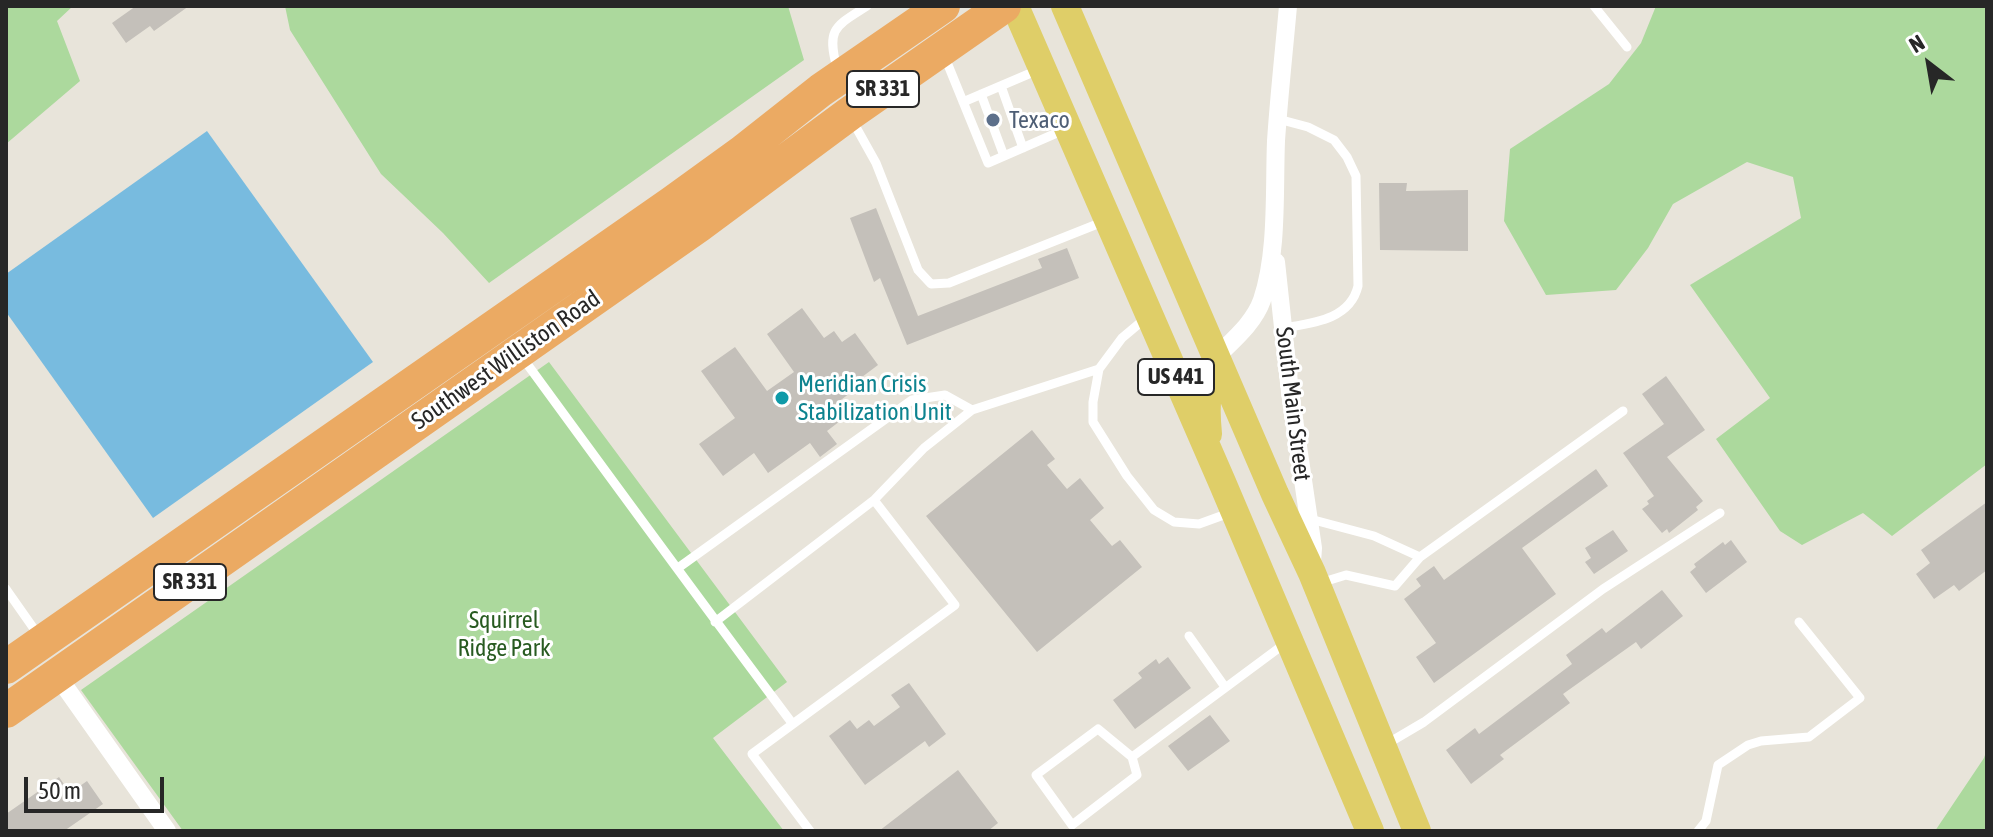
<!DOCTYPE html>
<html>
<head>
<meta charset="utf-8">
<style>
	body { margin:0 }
	#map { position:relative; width:1993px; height:837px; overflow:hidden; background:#e8e4da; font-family:"Asap Condensed",sans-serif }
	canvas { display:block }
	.frame { position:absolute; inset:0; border:8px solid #272727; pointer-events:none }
	.north { position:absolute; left:1889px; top:24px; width:80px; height:80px; -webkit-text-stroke:6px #fff; paint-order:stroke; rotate:329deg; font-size:22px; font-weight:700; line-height:32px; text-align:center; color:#272727 }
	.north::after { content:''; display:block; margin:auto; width:28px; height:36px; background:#272727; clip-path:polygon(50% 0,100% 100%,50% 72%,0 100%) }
	.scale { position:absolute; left:24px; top:777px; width:140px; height:36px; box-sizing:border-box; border:4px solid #272727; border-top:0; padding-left:10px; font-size:24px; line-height:28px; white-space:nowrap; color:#272727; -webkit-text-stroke:6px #fff; paint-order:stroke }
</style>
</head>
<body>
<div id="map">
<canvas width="1993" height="837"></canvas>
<div class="frame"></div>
<div class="north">N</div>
<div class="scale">50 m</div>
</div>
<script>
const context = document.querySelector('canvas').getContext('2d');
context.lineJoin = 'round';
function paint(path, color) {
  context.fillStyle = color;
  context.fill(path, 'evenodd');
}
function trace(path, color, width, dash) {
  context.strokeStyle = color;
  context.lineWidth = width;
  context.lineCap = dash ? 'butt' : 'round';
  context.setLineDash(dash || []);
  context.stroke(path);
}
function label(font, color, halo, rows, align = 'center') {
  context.font = font + ' "Asap Condensed",sans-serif';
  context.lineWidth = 6;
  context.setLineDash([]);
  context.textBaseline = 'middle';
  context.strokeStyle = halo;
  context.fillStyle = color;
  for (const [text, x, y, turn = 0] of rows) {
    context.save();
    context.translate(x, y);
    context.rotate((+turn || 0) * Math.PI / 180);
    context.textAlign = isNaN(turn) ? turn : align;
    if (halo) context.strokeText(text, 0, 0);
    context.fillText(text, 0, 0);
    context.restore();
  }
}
const green = new Path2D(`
	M6,6H73L57,21L80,81L6,144Z
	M285,6H788L804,60L489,283L443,233L381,174L290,30Z
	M1656,6H1987V464L1892,536L1863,513L1802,545L1780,531L1716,439L1770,398L1690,285L1801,218L1793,177L1747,162L1673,204L1648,248L1616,290L1546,295L1504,221L1510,149L1609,84L1641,43Z
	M549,362L787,682L713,738L784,831H183L81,690Z
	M1987,749V831H1935L1984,758Z`);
const water = new Path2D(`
	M207,131L373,362L153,518L6,312V274Z`);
const building = new Path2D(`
	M136,6H189L154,31L150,26L126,43L112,23Z
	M1379,183H1407L1406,191L1468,190V251L1380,250Z
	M876,208L918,316L1042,268L1038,259L1067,248L1079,278L907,345L880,278L874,282L850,218Z
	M802,308L824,338L834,331L842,342L855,333L878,365L858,380L861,385L834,405L844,418L827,431L837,444L820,457L810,443L768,473L754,453L723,476L699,444L735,418L701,371L735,347L767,391L794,372L767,334Z
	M1666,376L1705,430L1667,457L1703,501L1696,507L1698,510L1669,533L1667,529L1662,533L1642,509L1649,504L1647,501L1654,496L1623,453L1664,424L1642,394Z
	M1032,430L1055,459L1047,465L1067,489L1080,478L1104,508L1090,520L1112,546L1120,540L1142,567L1037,652L926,516Z
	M1596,469L1608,486L1522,548L1556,594L1434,683L1416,657L1436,643L1404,599L1421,586L1416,579L1434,566L1444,580Z
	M1987,502V570L1959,591L1954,585L1934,599L1916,574L1930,563L1921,550Z
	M1613,530L1628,551L1594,574L1585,562L1591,558L1585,548Z
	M1731,540L1747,562L1706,593L1690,572L1696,567L1694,564L1723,542L1725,545Z
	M1662,590L1683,616L1641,649L1636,642L1563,694L1570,703L1500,755L1504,759L1471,784L1446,750L1475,728L1479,734L1572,664L1566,655L1602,628L1606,633Z
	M1168,657L1191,688L1135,729L1113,700L1142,678L1138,673L1156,659L1159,664Z
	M909,683L946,734L929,747L925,741L865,785L829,736L850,720L857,729L869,720L874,726L900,707L891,695Z
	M1210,715L1230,741L1188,771L1168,746Z
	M958,770L998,823L988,831H879Z
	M59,777L70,793L87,781L103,804L64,831H6V814Z`);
const lane = new Path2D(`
	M1594,6L1627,47
	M944,55L988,163L1066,129
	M837,68C826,28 836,26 867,6
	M1001,86L1023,148
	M981,94L988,113
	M963,102L1038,70
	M1278,119L1308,127L1334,140L1347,157L1356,176L1358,286C1350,320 1312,323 1283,328
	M852,120L876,163L918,270L931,284L949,283L1105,221
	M994,129L1004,156
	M522,357C612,480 701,602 792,723
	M1099,369L1093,402V422L1127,476L1154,510L1174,522L1199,524L1232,512
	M874,500L924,448L972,410
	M1310,519L1374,536L1420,557
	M678,568L912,400L945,395L972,410L1099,369L1122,338L1147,317
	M1320,583L1346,575L1395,586L1420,557L1623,411
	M6,589L39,636L38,638
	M715,622L874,500L955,605L752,754L810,831
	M1189,636L1225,687
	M1385,745L1424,722L1603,589L1720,513
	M1132,757L1098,729L1036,775L1072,825L1137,775L1132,757L1287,642
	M1698,831L1706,821L1718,765L1748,745L1761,741L1809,737L1860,698L1799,622`);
const street = new Path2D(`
	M1276,262L1290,392L1313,548L1312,562
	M1216,357C1233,340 1254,323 1262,300C1278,252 1274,191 1276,141C1279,96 1284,51 1288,6
	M54,671L167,831`);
const primary = new Path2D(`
	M1015,6L1222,482L1370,831
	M1065,6L1275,494L1312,573L1417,831
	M1208,434C1205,405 1207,385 1216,357`);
const highway = new Path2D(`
	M6,667L672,203L741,153L821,90L943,6
	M6,711L698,226L849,114L1004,6`);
const markers = [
	[993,120,8,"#5c6f8a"],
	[782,398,8,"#0f9aa8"]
];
const shields = [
	[883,89,72],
	[1176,377,76],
	[190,582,72]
];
const shieldNames = [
	["SR 331",883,89],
	["US 441",1176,377],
	["SR 331",190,582]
];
const serviceNames = [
	["Texaco",1009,120]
];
const streetNames = [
	["Southwest Williston Road",506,360,-35],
	["South Main Street",1293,404,83]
];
const cultureNames = [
	["Meridian Crisis",798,384],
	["Stabilization Unit",798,412]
];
const parkNames = [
	["Squirrel",504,620],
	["Ridge Park",504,648]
];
paint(green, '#acd99d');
paint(water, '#78bbdf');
paint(building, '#c4c0ba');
trace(lane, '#fff', 9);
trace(street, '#fff', 18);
trace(primary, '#dfce68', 28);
trace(highway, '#ebaa63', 34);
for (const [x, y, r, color] of markers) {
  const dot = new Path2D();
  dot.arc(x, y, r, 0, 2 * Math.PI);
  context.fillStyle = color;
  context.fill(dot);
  trace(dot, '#fff', 3);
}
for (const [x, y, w] of shields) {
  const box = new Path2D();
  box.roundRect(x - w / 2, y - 18, w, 36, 6);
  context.fillStyle = '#fff';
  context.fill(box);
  trace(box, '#272727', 2);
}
label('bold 22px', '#272727', null, shieldNames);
label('24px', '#4e5e75', '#fff', serviceNames, 'left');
label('24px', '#272727', '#fff', streetNames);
label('24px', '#0d838f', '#fff', cultureNames, 'left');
label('24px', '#285b21', '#fff', parkNames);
</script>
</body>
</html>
